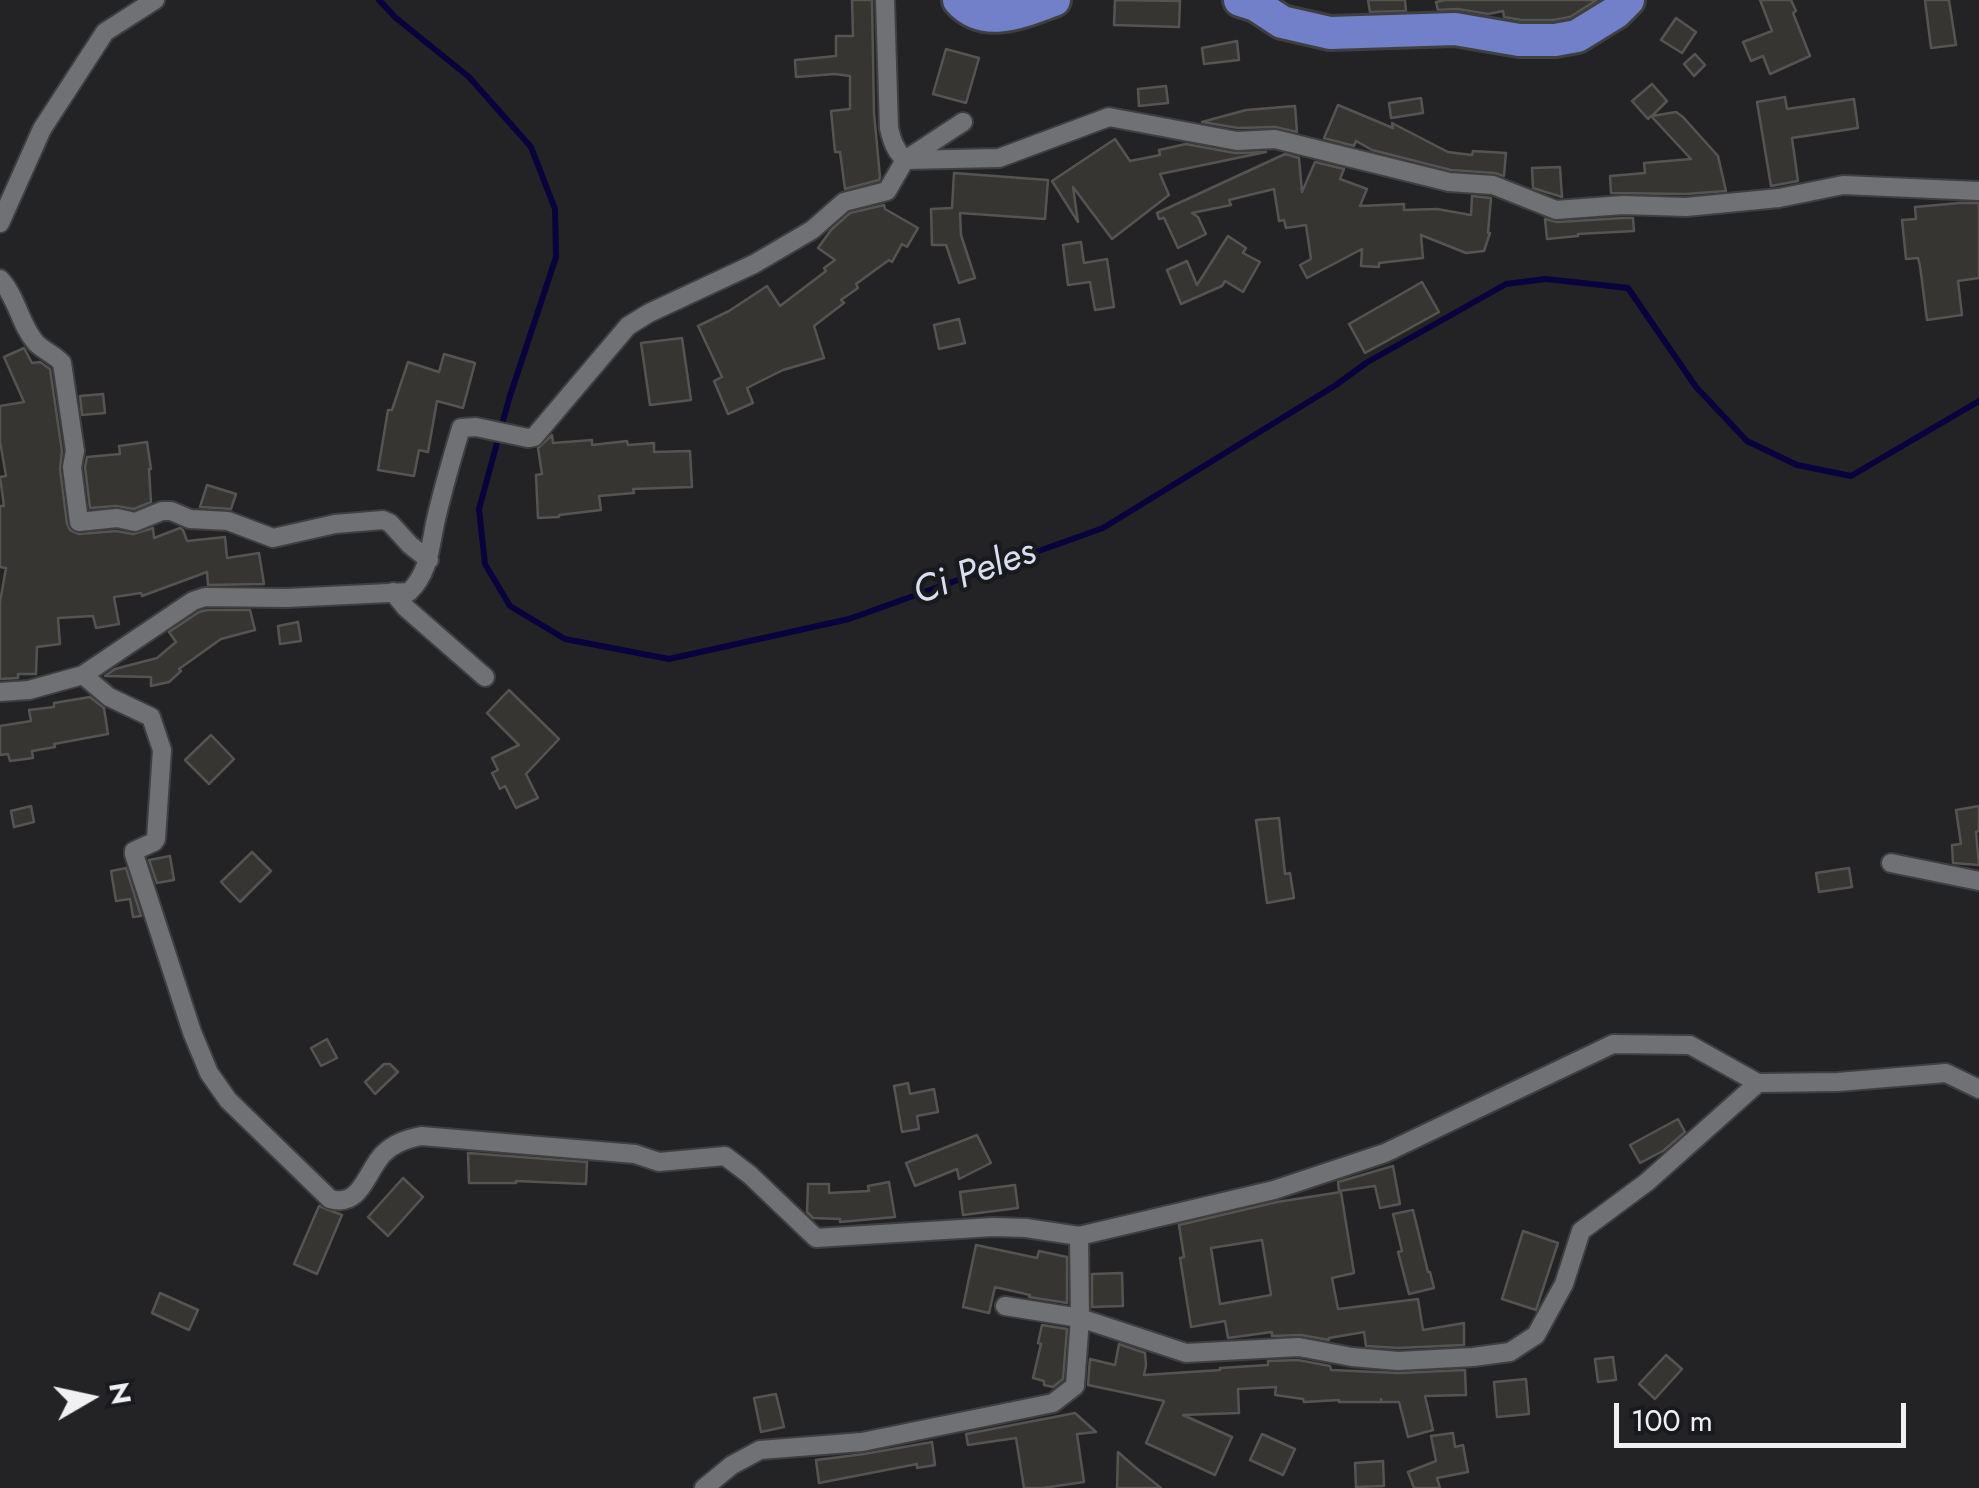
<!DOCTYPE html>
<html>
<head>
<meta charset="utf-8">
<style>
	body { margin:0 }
	#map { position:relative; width:1979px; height:1488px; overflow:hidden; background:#232326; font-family:Jost,sans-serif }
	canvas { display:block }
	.north { position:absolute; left:40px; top:1348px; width:100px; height:100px; -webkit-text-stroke:8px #191a1d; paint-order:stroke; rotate:81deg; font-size:28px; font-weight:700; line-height:40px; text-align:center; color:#f0f0f2 }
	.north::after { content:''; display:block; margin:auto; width:35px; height:45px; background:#f0f0f2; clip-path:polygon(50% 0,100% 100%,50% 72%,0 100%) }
	.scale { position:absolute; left:1614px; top:1403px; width:292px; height:45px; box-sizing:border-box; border:5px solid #f0f0f2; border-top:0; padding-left:12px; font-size:30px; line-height:35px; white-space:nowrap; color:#f0f0f2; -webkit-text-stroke:8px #191a1d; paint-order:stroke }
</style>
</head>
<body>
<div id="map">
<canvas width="1979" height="1488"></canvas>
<div class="north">N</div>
<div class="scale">100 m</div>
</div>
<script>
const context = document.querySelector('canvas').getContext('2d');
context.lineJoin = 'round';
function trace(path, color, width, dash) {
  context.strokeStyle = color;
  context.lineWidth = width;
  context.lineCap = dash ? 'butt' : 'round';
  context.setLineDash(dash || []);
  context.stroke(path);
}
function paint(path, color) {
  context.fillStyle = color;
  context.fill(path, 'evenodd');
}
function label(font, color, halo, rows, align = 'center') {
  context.font = font + ' Jost,sans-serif';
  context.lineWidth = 9;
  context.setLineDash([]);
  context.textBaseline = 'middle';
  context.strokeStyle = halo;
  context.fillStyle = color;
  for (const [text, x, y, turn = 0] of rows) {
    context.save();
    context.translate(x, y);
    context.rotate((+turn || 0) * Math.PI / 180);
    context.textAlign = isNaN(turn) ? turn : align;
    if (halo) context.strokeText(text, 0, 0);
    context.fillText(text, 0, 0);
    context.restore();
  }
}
const stream = new Path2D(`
	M379,0L396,18L469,77L531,147L555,209L556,257L509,399L479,509L485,564L510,606L565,639L669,659L849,619L1103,528L1336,385L1366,363L1506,284L1546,279L1628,288L1696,387L1747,441L1797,465L1851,476L1979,401`);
const building = new Path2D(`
	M852,0H872L874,113L880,177L879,180L845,189L840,152H835L831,111L850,109V76L835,74L796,77L795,60L836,56V36H853Z
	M1115,0L1180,1L1179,27L1114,25Z
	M1368,0H1405L1406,11L1370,12Z
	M1445,0H1597L1570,17L1553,20H1521L1504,17L1503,11L1488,14L1458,9L1438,10L1436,2Z
	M1760,0H1791L1796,11L1793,13L1810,56L1770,74L1763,56L1751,61L1743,42L1772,31Z
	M1925,0H1949L1956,45L1931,48Z
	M1676,18L1696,32L1682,53L1661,40Z
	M1237,41L1239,60L1204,64L1202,48Z
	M946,49L979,58L966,103L933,94Z
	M1695,54L1705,65L1694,76L1684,64Z
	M1652,84L1667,101L1652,116L1676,112L1683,117L1718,156L1726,191L1686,194L1611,193L1610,176L1645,173L1644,163L1691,159L1651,116L1648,119L1632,101Z
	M1166,86L1168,103L1139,106L1138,89Z
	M1785,97L1787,109L1854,99L1858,128L1792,138L1798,181L1771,186L1757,102Z
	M1421,98L1423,113L1391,118L1389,103Z
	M1338,105L1393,128L1392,123L1448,152L1472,155L1473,151L1506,153L1504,176L1494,173L1451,170L1372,150L1356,141L1354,146L1324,138Z
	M1295,106L1297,132L1275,127L1238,128L1202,122L1246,110Z
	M1115,139L1130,161L1160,155L1159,150L1186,144L1235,153L1266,152L1160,174L1169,195L1112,239L1073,187L1078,222L1052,181Z
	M1285,154L1299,158L1302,192L1315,162L1344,169L1340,179L1367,189L1360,206L1404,204V210L1437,209L1471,215L1472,196L1491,198L1488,233H1490L1484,251L1466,253L1421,235L1423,258L1379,263V267L1361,266L1362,249L1307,278L1300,265L1311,259L1306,225L1286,228L1284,220L1279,221L1274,189L1229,200L1231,205L1192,213L1198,217L1206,234L1178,248L1164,218L1159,219L1157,213Z
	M1560,167L1562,197L1533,188L1532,168Z
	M954,173L1048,180L1045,219L960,213L961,235L975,278L959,283L946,245H932L931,209L952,208Z
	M1959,203H1979V278L1958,281L1962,315L1927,320L1920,266L1918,258L1906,259L1902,220L1916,219L1915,207Z
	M884,205L885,209L918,228L907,247L902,244L892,262L889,260L856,284L858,288L841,300L844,303L814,326L824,358L783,370L747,388L753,403L728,414L714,381L722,377L698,326L729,311L767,286L780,306L826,271L824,268L835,260L818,248L831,230L850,213Z
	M1623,218H1633L1634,231L1578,234V236L1547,239L1545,219L1557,222Z
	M1228,236L1246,248L1243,253L1260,262L1243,292L1225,281L1222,286L1181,304L1167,270L1187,261L1197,285Z
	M1081,242L1084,263L1107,259L1114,307L1095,310L1090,282L1068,285L1063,245Z
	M1422,282L1439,312L1365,353L1349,324Z
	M959,319L965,343L939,349L934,325Z
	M682,338L691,400L650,405L641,343Z
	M24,348L32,363L40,362L50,369L62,451L60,469L67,524L70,530L79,534L116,531L133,534L153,528L154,538L180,528L183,530L187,541L225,537L227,558L259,553L264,584L208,585L207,572L142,596L141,593L114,597L119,624L96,628L93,616L58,618L60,644L37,647L36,674H18V678L0,679V602L6,568L0,567V506H4L0,477L6,476L0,441V406L24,402L4,357Z
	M444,354L475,363L463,408L437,401L428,452L419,450L414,476L378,470L388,410H392L408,362L439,372Z
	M103,394L105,413L82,415L80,396Z
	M552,435L553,443L592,440V445L627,441L628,445L654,443V452L690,451L692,487L633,489L634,493L599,496L601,510L559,515V517L538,518L536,475L542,474L538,448Z
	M147,442L151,469H149L151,502L134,509L116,506L90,508L85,467L87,457L120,454L119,446Z
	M207,485L236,494L231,509L200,507Z
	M207,610H250L255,630L221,639L179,669L181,671L169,682L151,686V677L105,676L115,669L157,658L176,642L169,632L199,612Z
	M298,622L301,641L280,644L278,626Z
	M509,690L559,739L526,774L538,798L516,808L505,786L500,789L492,773L498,770L492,758L519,745L487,713Z
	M90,697L104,708L108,734L54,744L55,747L32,751L33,758L10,761L8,754L0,755V726L31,721L29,710L54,707V703Z
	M211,735L234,759L209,784L185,760Z
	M31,806L34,822L14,827L11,811Z
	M1979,806V831L1976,832L1979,865L1953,863L1952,845L1961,844L1956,810Z
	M1279,818L1285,874L1290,873L1294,898L1267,903L1256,820Z
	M252,852L271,871L240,902L221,882Z
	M170,856L174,880L157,883L149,860Z
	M126,868L141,916L133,917L130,899L116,901L111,871Z
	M1849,868L1852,887L1819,892L1816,873Z
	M327,1039L337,1058L321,1066L311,1048Z
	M384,1064H390L398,1072L375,1094L365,1082Z
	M908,1083L910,1094L934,1089L938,1112L917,1116L919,1129L902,1132L894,1086Z
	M1678,1119L1685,1132L1663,1151L1640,1163L1630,1145Z
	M977,1135L991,1163L959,1179L957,1169L915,1186L906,1163Z
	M468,1153L587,1162L586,1184L516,1181V1183H469Z
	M1393,1166L1400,1204L1380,1208L1375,1186L1339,1191L1338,1182Z
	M403,1178L423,1197L388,1236L368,1217Z
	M889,1182L895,1217L840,1222V1219L813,1218L807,1212L808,1184H829V1193L869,1191L868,1186Z
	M1015,1185L1018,1208L963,1215L960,1192Z
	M1341,1192L1354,1273L1332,1278L1338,1309L1418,1299L1423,1330L1464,1323V1345L1398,1348L1366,1346L1364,1332L1329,1338V1340L1301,1335L1272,1336V1332L1228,1338L1225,1321L1191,1327L1180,1258L1184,1257L1179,1225L1277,1202ZM1262,1240L1271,1295L1220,1304L1211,1248Z
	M319,1206L342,1215L317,1274L294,1264Z
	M1413,1210L1428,1272H1430L1434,1288L1409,1294L1398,1252L1402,1251L1393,1214Z
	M1523,1231L1558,1243L1536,1310L1502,1299Z
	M976,1245L1037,1258L1039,1251L1067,1257V1303L1029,1297L1030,1295L995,1287L989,1313L963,1307Z
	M1122,1273L1123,1306L1092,1307V1274Z
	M160,1293L198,1310L189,1330L152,1313Z
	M1042,1325L1067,1329L1063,1379L1053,1387L1044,1385V1381L1033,1378L1041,1344L1038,1343Z
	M1119,1344L1145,1353L1146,1365L1144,1375L1220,1370V1368L1268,1365V1361L1298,1360L1330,1366L1331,1370L1399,1373L1465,1370L1466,1395L1425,1396L1433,1430L1408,1437L1399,1402H1381V1399V1402H1339V1400L1304,1402L1303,1399L1275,1395L1276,1387L1238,1389L1239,1413L1183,1415L1232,1437L1215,1475L1146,1443L1164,1401L1088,1385L1090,1359L1115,1365Z
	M1666,1355L1682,1369L1655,1399L1639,1384Z
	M1613,1357L1616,1380L1598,1382L1595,1359Z
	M1526,1379L1529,1414L1497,1417L1494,1382Z
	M776,1394L784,1427L761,1432L754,1398Z
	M1075,1413L1096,1432L1077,1434L1084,1482L1043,1488H1024L1016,1438L968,1445L966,1434Z
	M1453,1433L1455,1447L1463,1445L1468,1472L1437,1478L1440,1488H1414L1408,1472L1436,1461L1431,1436Z
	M1262,1434L1295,1449L1283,1475L1250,1460Z
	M932,1442L935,1465L917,1468V1464L819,1483L816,1460L864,1454Z
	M1118,1452L1135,1467L1161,1488H1117Z
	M1383,1461L1384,1486L1356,1487L1355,1463Z`);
const street = new Path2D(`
	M885,0L889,128C892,141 895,150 905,160L963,122
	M0,223L42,129L105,32L155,0
	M0,279C17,297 20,325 36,343C44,351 54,354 62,363L75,451L72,467L79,522L117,518L135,522L162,511H171L190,519L228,521L273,538L335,524L383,520L390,523L410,545L429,560
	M393,592L406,608L485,677
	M83,675L109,697L151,717L162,750L156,839L154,842L134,851V854L192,1032L209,1073L228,1100L330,1199C361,1208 366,1172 383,1154C394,1143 407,1139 421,1136L635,1154L659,1162L725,1156L750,1175L816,1238L993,1227L1026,1228L1079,1236L1274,1190L1385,1153L1613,1044L1690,1045L1758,1083L1838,1082L1946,1073L1979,1089
	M0,692L29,690L83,675L193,601L205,597L286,598L409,592C430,572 430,545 436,519C443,489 452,458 461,428L476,427L528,438L534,437L628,326L649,313L754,264L812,230L844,202L887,191L905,160L999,158L1109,117L1237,141L1275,139L1449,182L1493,185L1556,210L1623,205L1686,207L1779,198L1843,185L1979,191
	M1891,863L1979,881
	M1005,1306L1080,1318L1186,1353L1299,1347L1352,1357L1398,1361L1473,1357L1510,1352L1536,1335L1564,1284L1581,1231L1647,1182L1758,1083
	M704,1488L732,1465L760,1450L862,1442L1053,1403L1075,1386L1080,1318L1079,1236`);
const highway = new Path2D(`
	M959,0C985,29 1023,11 1054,0
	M1240,0L1256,5L1282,22L1330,33L1455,29L1519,40H1555L1577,36L1616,12L1628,0`);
const waterNames = [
	["Ci Peles",975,574,-20]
];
trace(stream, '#09033d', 6);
paint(building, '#373532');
trace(building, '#565451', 2.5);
trace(street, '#3e3f41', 22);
trace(highway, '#3e3f41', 38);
trace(street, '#707175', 18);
trace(highway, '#7280c9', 32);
label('italic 38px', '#d9def1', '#191a1d', waterNames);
</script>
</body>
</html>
